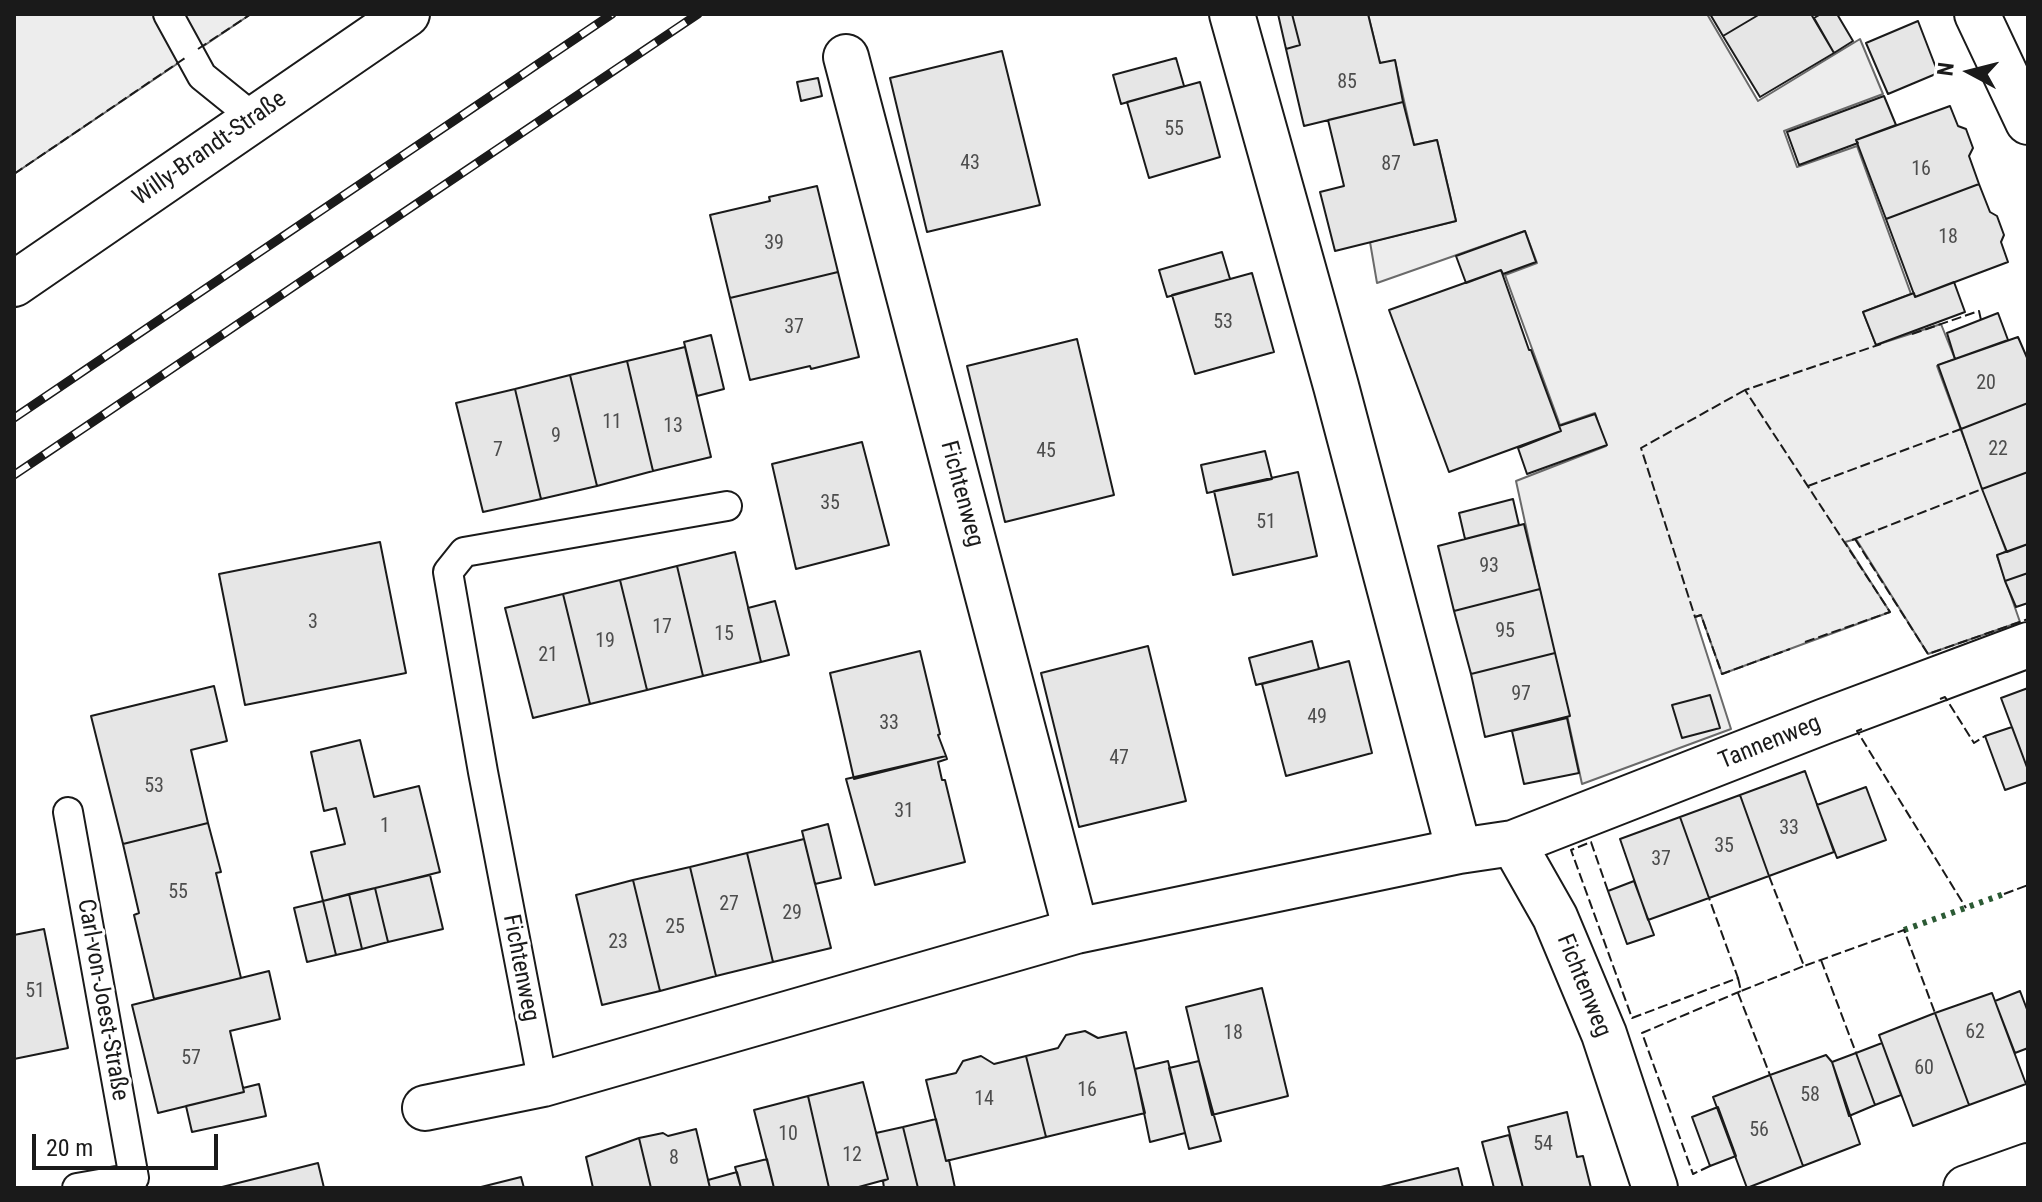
<!DOCTYPE html>
<html>
<head>
<meta charset="utf-8">
<style>
	body { margin:0 }
	#map { position:relative; width:2042px; height:1202px; overflow:hidden; background:#fff; font-family:"Roboto Condensed",sans-serif }
	canvas { display:block }
	.frame { position:absolute; inset:0; border:16px solid #1a1a1a; pointer-events:none }
	.north { position:absolute; left:1930px; top:32px; width:80px; height:80px; -webkit-text-stroke:6px #fff; paint-order:stroke; rotate:277deg; font-size:22px; font-weight:700; line-height:32px; text-align:center; color:#1a1a1a }
	.north::after { content:''; display:block; margin:auto; width:28px; height:36px; background:#1a1a1a; clip-path:polygon(50% 0,100% 100%,50% 72%,0 100%) }
	.scale { position:absolute; left:32px; top:1134px; width:186px; height:36px; box-sizing:border-box; border:4px solid #1a1a1a; border-top:0; padding-left:10px; font-size:24px; line-height:28px; white-space:nowrap; color:#1a1a1a; -webkit-text-stroke:6px #fff; paint-order:stroke }
</style>
</head>
<body>
<div id="map">
<canvas width="2042" height="1202"></canvas>
<div class="frame"></div>
<div class="north">N</div>
<div class="scale">20 m</div>
</div>
<script>
const context = document.querySelector('canvas').getContext('2d');
context.lineJoin = 'round';
function paint(path, color) {
  context.fillStyle = color;
  context.fill(path, 'evenodd');
}
function trace(path, color, width, dash) {
  context.strokeStyle = color;
  context.lineWidth = width;
  context.lineCap = dash ? 'butt' : 'round';
  context.setLineDash(dash || []);
  context.stroke(path);
}
function label(font, color, halo, rows, align = 'center') {
  context.font = font + ' "Roboto Condensed",sans-serif';
  context.lineWidth = 6;
  context.setLineDash([]);
  context.textBaseline = 'middle';
  context.strokeStyle = halo;
  context.fillStyle = color;
  for (const [text, x, y, turn = 0] of rows) {
    context.save();
    context.translate(x, y);
    context.rotate((+turn || 0) * Math.PI / 180);
    context.textAlign = isNaN(turn) ? turn : align;
    if (halo) context.strokeText(text, 0, 0);
    context.fillText(text, 0, 0);
    context.restore();
  }
}
const green = new Path2D(`
	M14,14H251L14,174Z
	M1368,14H1707L1758,101L1860,39L1883,94L1784,131L1797,167L1857,146L1911,294L1863,312L1876,345L1941,324L1955,359L1937,366L2006,551L1997,556L2020,622L1928,654L1856,539L1845,542L1890,612L1722,674L1701,615L1695,617L1731,729L1582,784L1516,481L1606,446L1595,413L1560,425L1505,275L1537,263L1525,231L1377,283L1370,242L1456,221L1437,140L1414,145L1395,61L1380,63Z`);
const building = new Path2D(`
	M1278,14H1292L1300,45L1286,49Z
	M1292,14H1368L1380,63L1395,60L1403,102L1304,126L1286,49L1300,45Z
	M1710,14H1760L1723,36Z
	M1760,14H1811L1834,53L1760,97L1723,36Z
	M1821,14H1837L1853,41L1834,53L1814,18Z
	M1918,21L1938,73L1888,94L1866,43Z
	M1002,51L1040,205L927,232L890,78Z
	M1176,58L1184,86L1121,104L1113,75Z
	M818,78L822,96L801,101L797,82Z
	M1200,82L1220,157L1149,178L1127,102Z
	M1884,96L1896,125L1856,140L1858,143L1799,165L1787,132Z
	M1403,102L1414,145L1437,140L1456,221L1335,251L1320,192L1344,186L1328,120Z
	M1950,106L1958,126L1966,129L1973,148L1969,156L1979,184L1886,219L1856,140Z
	M1979,184L1990,212L1997,216L2004,235L2001,242L2008,262L1915,297L1886,219Z
	M817,186L838,272L730,298L710,215L770,201L769,197Z
	M1525,231L1536,262L1503,274L1501,270L1466,283L1456,256Z
	M1222,252L1230,279L1167,297L1159,270Z
	M1501,270L1529,350H1531L1561,431L1449,472L1389,310Z
	M838,272L859,357L811,369L810,366L750,380L730,298Z
	M1252,273L1274,352L1195,374L1172,295Z
	M1954,282L1965,312L1876,345L1863,312L1914,293L1915,297Z
	M1998,313L2008,340L1955,359L1947,333Z
	M711,335L724,389L697,396L684,342Z
	M2018,337L2028,360V403L1961,429L1938,365Z
	M1077,339L1114,495L1005,522L967,366Z
	M685,347L711,457L653,471L627,361Z
	M627,361L653,471L597,486L570,375Z
	M570,375L597,486L541,499L515,389Z
	M515,389L541,499L483,512L456,403Z
	M2028,403V472L1982,489L1961,429Z
	M1595,414L1607,445L1527,474L1518,448L1561,431L1559,426Z
	M862,442L889,545L796,569L772,464Z
	M1265,451L1272,479L1207,493L1201,465Z
	M1298,472L1317,556L1233,575L1214,491Z
	M2028,472V544L2007,552L1982,489Z
	M1513,499L1519,525L1465,539L1459,513Z
	M1524,524L1540,589L1454,611L1438,546Z
	M380,542L406,673L245,705L219,574Z
	M2028,544V573L2005,581L1997,555Z
	M735,552L761,662L703,676L677,566Z
	M677,566L703,676L647,690L620,580Z
	M2028,573V603L2016,607L2005,581Z
	M620,580L647,690L590,704L563,594Z
	M1540,589L1555,653L1471,674L1454,611Z
	M563,594L590,704L533,718L505,608Z
	M775,601L789,655L761,662L748,608Z
	M1312,641L1319,669L1256,685L1249,658Z
	M1148,646L1186,801L1079,827L1041,673Z
	M920,651L940,734L938,735L946,756L854,779L830,673Z
	M1555,653L1570,716L1485,737L1471,674Z
	M1349,661L1372,753L1286,776L1262,684Z
	M214,686L227,741L191,750L208,823L123,844L91,716Z
	M2028,688V770L2001,698Z
	M1710,695L1720,728L1682,738L1672,705Z
	M1567,718L1579,773L1524,784L1512,731Z
	M2012,727L2028,770V782L2005,790L1985,736Z
	M360,740L374,797L419,786L440,872L323,901L311,852L345,844L336,808L324,811L311,752Z
	M946,756L947,759L938,762L942,780H945L965,862L875,885L846,779Z
	M1805,771L1834,852L1769,876L1740,795Z
	M1866,787L1886,840L1837,858L1817,805Z
	M1740,795L1769,876L1709,898L1680,817Z
	M1680,817L1709,898L1648,920L1620,839Z
	M208,823L221,872L216,873L241,978L154,999L134,915L139,913L123,844Z
	M828,824L841,878L815,884L802,831Z
	M804,839L831,948L773,962L747,853Z
	M747,853L773,962L716,976L690,867Z
	M690,867L716,976L660,991L633,880Z
	M430,875L443,929L388,942L375,888Z
	M633,880L660,991L602,1005L576,895Z
	M1634,881L1654,935L1627,944L1608,891Z
	M375,888L388,942L362,949L349,894Z
	M349,894L362,949L336,955L323,901Z
	M323,901L336,955L307,962L294,908Z
	M44,929L68,1048L14,1059V935Z
	M269,971L280,1019L230,1031L244,1092L158,1113L132,1005Z
	M1262,988L1288,1096L1212,1115L1186,1007Z
	M2020,991L2028,1012V1048L2015,1053L1995,1001Z
	M1992,993L2026,1084L1969,1105L1935,1013Z
	M1935,1013L1969,1105L1913,1126L1879,1035Z
	M1085,1031L1098,1038L1126,1032L1145,1113L1046,1137L1026,1056L1058,1048L1066,1035Z
	M1882,1043L1901,1095L1875,1105L1856,1053Z
	M1856,1053L1875,1105L1849,1116L1832,1062Z
	M1826,1055L1832,1062L1860,1144L1803,1166L1770,1075Z
	M981,1056L994,1064L1026,1056L1046,1137L946,1161L926,1080L956,1073L963,1061Z
	M1168,1061L1185,1133L1150,1142L1135,1069Z
	M1199,1061L1221,1141L1189,1149L1169,1068Z
	M1770,1075L1803,1166L1747,1188L1713,1097Z
	M863,1082L888,1179L855,1188H829L808,1096Z
	M259,1084L266,1116L192,1132L186,1106L244,1092L243,1088Z
	M808,1096L829,1188H774L754,1110Z
	M1718,1107L1736,1156L1710,1166L1692,1117Z
	M1567,1112L1577,1157L1583,1156L1591,1188H1523L1508,1127Z
	M936,1119L946,1161L949,1160L955,1188H918L903,1127Z
	M903,1127L918,1188H884L883,1181L888,1179L876,1133Z
	M696,1129L710,1188H651L639,1138L663,1133L668,1136Z
	M1509,1135L1523,1188H1494L1482,1142Z
	M639,1138L651,1188H593L586,1157Z
	M767,1159L774,1188H741L735,1167Z
	M318,1163L324,1188H218Z
	M1458,1168L1463,1188H1377Z
	M737,1172L741,1188H710L708,1180Z
	M521,1177L524,1188H477Z`);
const service = new Path2D(`
	M168,14L202,76L254,118
	M68,812L134,1178L77,1188
	M543,1084L483,772L448,572L464,552L727,506`);
const minor = new Path2D(`
	M1232,14L1336,386L1459,851
	M1977,14L2028,122
	M846,57L1076,931
	M1513,843L1555,917L1604,1034L1655,1188
	M425,1108L543,1084L1076,931L1459,851L1513,843L1825,721L2028,645
	M1966,1188L2028,1166`);
const secondary = new Path2D(`
	M14,284L407,14`);
const rail = new Path2D(`
	M14,418L612,14
	M14,475L698,14`);
const hedge = new Path2D(`
	M1904,930L2004,894`);
const fence = new Path2D(`
	M198,49L251,14
	M14,174L185,58
	M1912,334L1979,311L1981,320
	M1745,390L1641,448L1695,617L1701,615L1722,674L1790,649
	M1808,486L1961,429
	M1855,539L1928,654L2028,619
	M1852,540L1982,489
	M1805,642L1890,612L1745,390L1881,344
	M1940,699L1945,697L1974,743L1985,736
	M1862,729L1857,731L1966,908
	M1769,876L1804,966L1904,930L1935,1013
	M1608,891L1591,842L1571,850L1632,1018L1738,978L1709,898
	M2004,894L2028,885
	M1821,960L1856,1053
	M1738,978L1741,991L1804,966
	M1738,993L1770,1075
	M1710,1166L1693,1174L1642,1033L1741,991`);
const numberNames = [
	["85",1347,83],
	["55",1174,130],
	["43",970,164],
	["87",1391,165],
	["16",1921,170],
	["18",1948,238],
	["39",774,244],
	["53",1223,323],
	["37",794,328],
	["20",1986,384],
	["11",612,423],
	["13",673,427],
	["9",556,437],
	["22",1998,450],
	["7",498,451],
	["45",1046,452],
	["35",830,504],
	["51",1266,523],
	["93",1489,567],
	["3",313,623],
	["17",662,628],
	["95",1505,632],
	["15",724,635],
	["19",605,642],
	["21",548,656],
	["97",1521,695],
	["49",1317,718],
	["33",889,724],
	["47",1119,759],
	["53",154,787],
	["31",904,812],
	["1",385,827],
	["33",1789,829],
	["35",1724,847],
	["37",1661,860],
	["55",178,893],
	["27",729,905],
	["29",792,914],
	["25",675,928],
	["23",618,943],
	["51",35,992],
	["62",1975,1033],
	["18",1233,1034],
	["57",191,1059],
	["60",1924,1069],
	["16",1087,1091],
	["58",1810,1096],
	["14",984,1100],
	["56",1759,1131],
	["10",788,1135],
	["54",1543,1145],
	["12",852,1156],
	["8",674,1159]
];
const streetNames = [
	["Willy-Brandt-Straße",210,149,-35],
	["Fichtenweg",961,494,75],
	["Tannenweg",1770,743,-22],
	["Fichtenweg",520,968,79],
	["Fichtenweg",1583,986,68],
	["Carl-von-Joest-Straße",102,1000,80]
];
paint(green, '#ededed');
trace(green, '#6a6a6a', 2);
paint(building, '#e6e6e6');
trace(building, '#1a1a1a', 2);
trace(service, '#1a1a1a', 32);
trace(minor, '#1a1a1a', 48);
trace(secondary, '#1a1a1a', 48);
trace(service, '#fff', 28);
trace(minor, '#fff', 44);
trace(secondary, '#fff', 44);
trace(rail, '#1a1a1a', 9);
trace(rail, '#fff', 6, [18]);
trace(hedge, '#2b5a34', 6, [4, 6]);
trace(fence, '#1a1a1a', 2, [10, 4]);
label('20px', '#4d4d4d', null, numberNames);
label('24px', '#1a1a1a', '#fff', streetNames);
</script>
</body>
</html>
